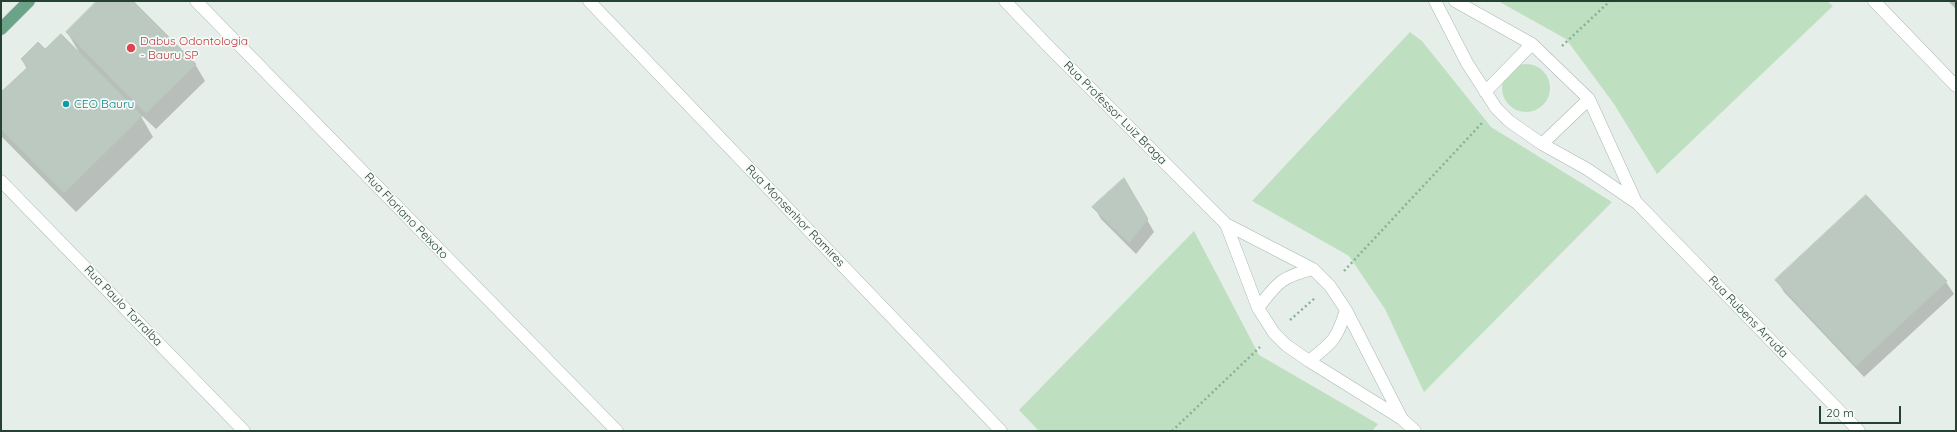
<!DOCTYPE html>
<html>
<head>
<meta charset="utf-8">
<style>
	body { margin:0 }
	#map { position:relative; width:1957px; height:432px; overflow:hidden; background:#e6eee9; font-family:Quicksand,sans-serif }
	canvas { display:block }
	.frame { position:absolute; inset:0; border:2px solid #244133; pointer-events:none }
	.scale { position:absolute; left:1819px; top:406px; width:82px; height:18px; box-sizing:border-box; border:2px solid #244133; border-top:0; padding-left:5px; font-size:12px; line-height:14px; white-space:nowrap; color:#244133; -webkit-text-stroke:3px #f6fbf8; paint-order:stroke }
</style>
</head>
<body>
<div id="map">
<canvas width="1957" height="432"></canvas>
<div class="frame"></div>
<div class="scale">20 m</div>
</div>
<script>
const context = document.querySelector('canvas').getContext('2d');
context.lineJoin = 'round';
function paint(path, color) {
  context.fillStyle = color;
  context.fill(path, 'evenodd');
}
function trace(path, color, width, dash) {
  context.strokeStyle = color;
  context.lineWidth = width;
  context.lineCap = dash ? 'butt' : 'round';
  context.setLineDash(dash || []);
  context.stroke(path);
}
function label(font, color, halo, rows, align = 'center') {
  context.font = font + ' Quicksand,sans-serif';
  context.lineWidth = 3.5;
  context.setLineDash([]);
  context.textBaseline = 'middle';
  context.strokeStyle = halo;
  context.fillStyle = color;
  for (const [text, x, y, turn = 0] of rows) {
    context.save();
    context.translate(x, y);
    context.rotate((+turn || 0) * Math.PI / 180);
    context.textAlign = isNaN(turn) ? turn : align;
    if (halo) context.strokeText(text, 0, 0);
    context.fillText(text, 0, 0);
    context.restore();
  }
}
const green = new Path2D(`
	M1498,1H1827L1833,6L1657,174L1614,104L1566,39Z
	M1410,32L1422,41L1491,127L1612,202L1424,392L1385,309L1349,256L1252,201Z
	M1502 88a24 24 0 1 1 48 0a24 24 0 1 1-48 0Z
	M1194,231L1259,355L1378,424L1372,431H1039L1019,410Z`);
const shadow = new Path2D(`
	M98,1H132L195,64L205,81L156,129L139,113L153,137L76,212L1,136V94L27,69L22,60L45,51L79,52L67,32Z
	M1948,1H1956V9Z
	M1124,179L1154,232L1136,254L1101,219L1094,207Z
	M1777,280L1946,282L1954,294L1864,377L1784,292Z`);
const building = new Path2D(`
	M97,1H133L196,64L146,113L66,32Z
	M61,34L142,116L64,193L1,129V92L28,67L21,59L38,42L45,49Z
	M1124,178L1148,219L1129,243L1092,207Z
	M1866,195L1947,281L1856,366L1775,280Z`);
const path = new Path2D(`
	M1562,46L1610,1
	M1344,271L1482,123
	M1290,320L1315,298
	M1172,431L1260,347`);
const minor = new Path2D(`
	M196,1L617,431
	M589,1L1001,431
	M1005,1L1051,49L1226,224L1313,269L1330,286L1346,310L1402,419
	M1435,1L1467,63L1496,108L1509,121L1542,144L1587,169L1637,203L1859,431
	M1455,1L1532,44L1589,99L1636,202
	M1874,1L1956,86
	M1485,92L1532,44
	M1542,144L1589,99
	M1,181L244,431
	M1226,224L1258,308L1274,333L1286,345L1309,361L1402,419L1415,431
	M1258,308C1278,282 1281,277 1313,269
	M1309,361C1333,342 1337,339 1346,310`);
const major = new Path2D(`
	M1,29L29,1`);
const markers = [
	[131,48,5,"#e0444e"],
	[66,104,4,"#0f9aa8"]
];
const healthNames = [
	["Dabus Odontologia",140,41],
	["- Bauru SP",140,55]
];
const cultureNames = [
	["CEO Bauru",74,104]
];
const streetNames = [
	["Rua Professor Luiz Braga",1115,113,45],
	["Rua Floriano Peixoto",406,216,46],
	["Rua Monsenhor Ramires",795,216,46],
	["Rua Paulo Torralba",123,306,46],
	["Rua Rubens Arruda",1748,317,46]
];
paint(green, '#bfdfc1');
paint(shadow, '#0003');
paint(building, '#bbc9c1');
trace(building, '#b8c8be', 1);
trace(minor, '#a8b7af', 13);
trace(major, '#c2cac6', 13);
trace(path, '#86b29a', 2.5, [2, 3]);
trace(minor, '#fff', 12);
trace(major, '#6ba388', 12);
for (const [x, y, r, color] of markers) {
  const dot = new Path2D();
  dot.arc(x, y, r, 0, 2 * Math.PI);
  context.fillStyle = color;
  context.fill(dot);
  trace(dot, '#f6fbf8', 1.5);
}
label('12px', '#be3a42', '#f6fbf8', healthNames, 'left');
label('12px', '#0d838f', '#f6fbf8', cultureNames, 'left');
label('12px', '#244133', '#f6fbf8', streetNames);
</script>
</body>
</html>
